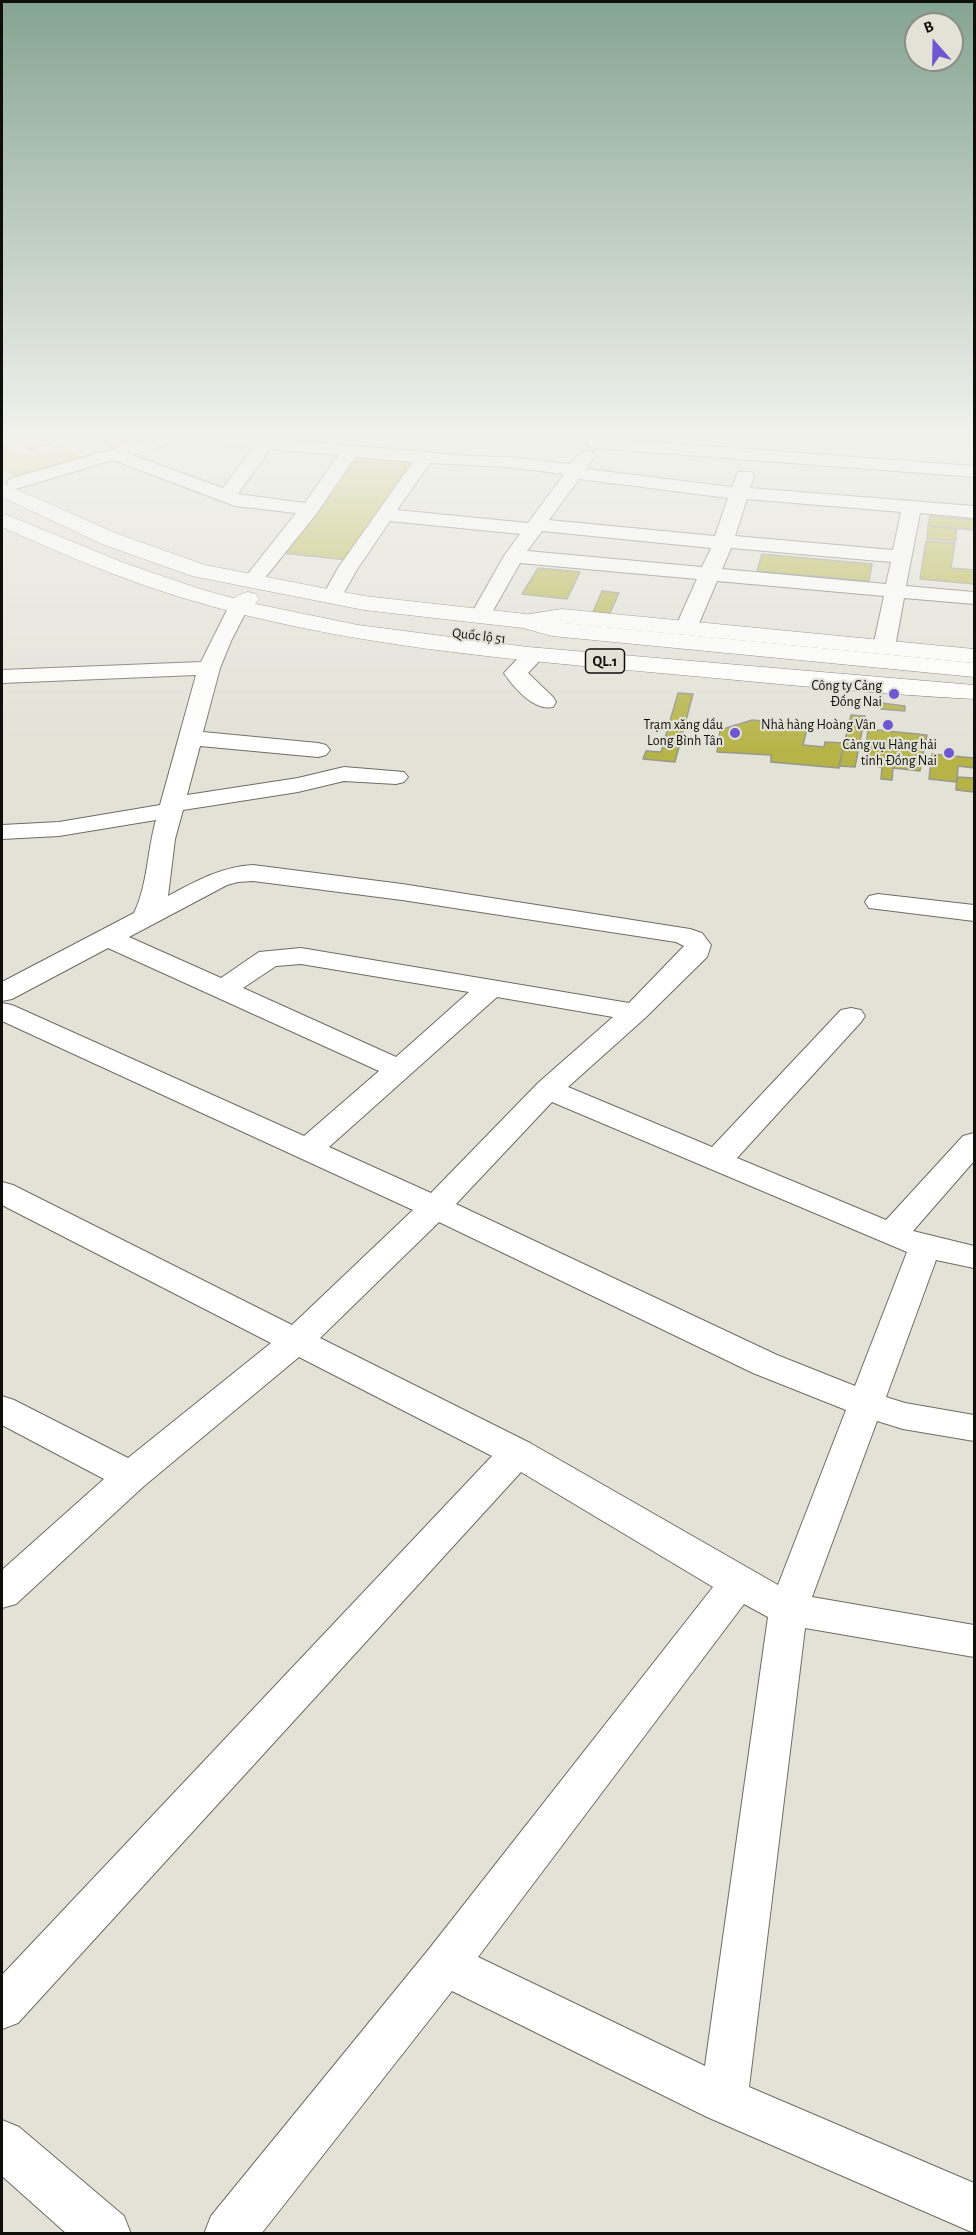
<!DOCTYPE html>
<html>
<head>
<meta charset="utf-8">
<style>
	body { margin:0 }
	#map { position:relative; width:976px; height:2235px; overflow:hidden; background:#e2e2d7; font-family:"Alegreya Sans",sans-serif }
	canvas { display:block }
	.frame { position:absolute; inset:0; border:3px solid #0e0e0b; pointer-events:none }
	.north { position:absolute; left:904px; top:12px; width:60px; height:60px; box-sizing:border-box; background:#e2e2d7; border:2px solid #8d8d85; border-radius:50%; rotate:340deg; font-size:16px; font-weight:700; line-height:24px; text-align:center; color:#0e0e0b }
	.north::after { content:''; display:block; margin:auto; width:21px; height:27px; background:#6e57d1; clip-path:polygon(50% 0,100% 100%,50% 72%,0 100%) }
</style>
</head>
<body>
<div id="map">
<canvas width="976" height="2235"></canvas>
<div class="frame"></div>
<div class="north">B</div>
</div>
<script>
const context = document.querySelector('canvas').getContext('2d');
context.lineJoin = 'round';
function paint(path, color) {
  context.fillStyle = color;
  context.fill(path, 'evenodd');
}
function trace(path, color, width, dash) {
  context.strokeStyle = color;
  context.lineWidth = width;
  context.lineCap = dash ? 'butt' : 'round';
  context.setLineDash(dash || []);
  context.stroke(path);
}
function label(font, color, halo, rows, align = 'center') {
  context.font = font + ' "Alegreya Sans",sans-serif';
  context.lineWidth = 4.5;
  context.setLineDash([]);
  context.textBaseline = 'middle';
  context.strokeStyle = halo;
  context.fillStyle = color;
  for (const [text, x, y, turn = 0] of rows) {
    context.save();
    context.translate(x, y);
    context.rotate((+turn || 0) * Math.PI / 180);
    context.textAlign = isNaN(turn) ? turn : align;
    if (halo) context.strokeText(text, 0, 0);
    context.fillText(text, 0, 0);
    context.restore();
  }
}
const green = new Path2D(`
	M2,444C26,457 32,457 58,445L73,452L83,462L20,479L2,470Z`);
const building = new Path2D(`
	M12,440H54L57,442L31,450Z
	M96,440H156L119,451Z
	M353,453L419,458L348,560L282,553Z
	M930,516L974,520V530L928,526Z
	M928,526L956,528V541L927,539Z
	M926,541L955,543L951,568L974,570V584L920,579Z
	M762,554L872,564L869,581L757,571Z
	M538,568L580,572L567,599L522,594Z
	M602,591L619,593L610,613L593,612Z
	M678,693L693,694L675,762L643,759L646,751L661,752Z
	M882,703L905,706V711L881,709Z
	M851,715L865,716L855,767L839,766Z
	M752,720L808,725L803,745L824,747L825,742L844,743L839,768L771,762V755L717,752L720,730Z
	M868,729L927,735L920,771L893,768L892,780L881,779L882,767L864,765Z
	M932,754L974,758V768L958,766L957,782L929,779Z
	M957,777L974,778V792L956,790Z`);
const minor = new Path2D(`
	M144,440H173L170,444L132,455L223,488L253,448L220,444L217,440H292L469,456L507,457L571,464C578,455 580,449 592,452L595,456L586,469L732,487L738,472H752L754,476L750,488L974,506V518L920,513L906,586L974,592V604L904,598L895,647L892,652L884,653L876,652L873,647L884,596L717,581L697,628L693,632L686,634L679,632L675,628L697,579L520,563L490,616L487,620L480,622L473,620L470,616L504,556L520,534L390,521L358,568L339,601L332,603L325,601L322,597L338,568L413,462L355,457L317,513L260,584H246L243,580L296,513L235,506L113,460L16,489L9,487L7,483L9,479ZM270,449L338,455L305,503L238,494ZM430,463L507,467L564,474L528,523L397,510ZM579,479L728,498L715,536L549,520ZM747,499L901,512L893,550L735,536ZM542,531L711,548L702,567L527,551ZM731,548L891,562L886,584L722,569Z
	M588,440H630L974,466V477L595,448L589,447L586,443Z
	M239,600L246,602L249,606L231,641L220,668L203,732L318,743L326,745L330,750L326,755L318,757L200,746L187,795L298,778L344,767L404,772L408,777L404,782L396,784L344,781L298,792L183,810L175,839L168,896C196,881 221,867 253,865L402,884L690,929L702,933L711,945L707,957L645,1018L568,1087L712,1147L841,1010L851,1008L861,1010L865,1016L861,1022L737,1158L886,1220L963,1136L974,1133V1161L913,1231L974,1246V1268L936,1260L886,1397L905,1403L974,1415V1441L903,1429L877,1421L812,1597L974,1625V1657L805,1628L749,2087L974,2183V2233L707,2117L452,1991L261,2234H204L211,2216L429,1949L713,1587L521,1472L18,2023L2,2029V1975L492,1456L299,1357L144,1486L16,1604L2,1608V1570L104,1479L2,1425V1396L14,1400L128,1458L271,1343L2,1205V1182L13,1185L292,1325L413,1210L2,1021V1003L12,1005L304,1136L379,1071L108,948L12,999L2,1001V982L134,913C148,884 147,851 156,820L59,836L2,839V825L59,822L160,805L196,675L2,683V670L201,662L229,606L232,602ZM253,881L402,900L676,942L684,946L629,1003L301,948L259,952L221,978L129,937L227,885L238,882ZM301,964L469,992L396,1057L243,988L276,966ZM497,997L613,1017L538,1083L431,1193L329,1147ZM552,1102L907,1252L855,1386L777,1355L456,1204ZM439,1222L753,1373L846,1410L778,1585L530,1443L320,1338ZM744,1604L768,1617L705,2066L478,1957Z
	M534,648L542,650L545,655L528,673L553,697L556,702L553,707C534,711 514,688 504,673L526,650Z
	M878,894L974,905V921L869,908L865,902L869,896Z
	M2,2120L19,2127L124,2216L131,2234H67L2,2176Z`);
const major = new Path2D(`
	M2,513L127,564L200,589L251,603L358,625L528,647L974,685V699C873,694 772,683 671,674C507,659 341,646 183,598C120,579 61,553 2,527Z
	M562,609L974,649V663L562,623L526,628L518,626L514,621L518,616Z`);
const highway = new Path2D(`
	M2,483L118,534L205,565L364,596L526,614L554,622L974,663V677L552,636L523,628L364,610L192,576L102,544L2,497Z
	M248,592L256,594L259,599C252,610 243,614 231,611L228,606C233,598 239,594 248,592Z`);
const markers = [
	[894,694,6,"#6e57d1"],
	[888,725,6,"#6e57d1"],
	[735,733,6,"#6e57d1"],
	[949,753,6,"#6e57d1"]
];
const farStreetnames = [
	["Quốc lộ 51",479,636,7]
];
const farPoinames = [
	["Công ty Cảng",882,686],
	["Đồng Nai",882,702],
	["Trạm xăng dầu",723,725],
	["Long Bình Tân",723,741],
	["Nhà hàng Hoàng Vân",876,725],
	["Cảng vụ Hàng hải",937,745],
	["tỉnh Đồng Nai",937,761]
];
const shields = [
	[605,661,39]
];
const shieldNames = [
	["QL.1",605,661]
];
paint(green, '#c8c671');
paint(building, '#b6b347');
trace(building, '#97978d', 1.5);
trace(minor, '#6d6d63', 2);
trace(major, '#6d6d63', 1);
trace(highway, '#6d6d63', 1);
paint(minor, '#fff');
paint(major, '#fff');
paint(highway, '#fff');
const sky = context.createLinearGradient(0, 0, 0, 753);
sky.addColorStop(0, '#85a492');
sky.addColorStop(0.58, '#f2f2ed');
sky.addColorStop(1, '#f2f2ed00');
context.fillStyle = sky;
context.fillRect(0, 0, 976, 753);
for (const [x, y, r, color] of markers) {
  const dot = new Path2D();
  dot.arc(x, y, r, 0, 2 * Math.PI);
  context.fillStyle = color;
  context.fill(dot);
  trace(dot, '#e2e2d7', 2);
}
label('14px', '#0e0e0b', '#e2e2d7', farStreetnames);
label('14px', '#0e0e0b', '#e2e2d7', farPoinames, 'right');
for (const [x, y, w] of shields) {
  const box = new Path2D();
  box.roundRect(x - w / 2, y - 12, w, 24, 4.5);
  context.fillStyle = '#e2e2d7';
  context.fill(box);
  trace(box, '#0e0e0b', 1.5);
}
label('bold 15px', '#0e0e0b', null, shieldNames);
</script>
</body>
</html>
